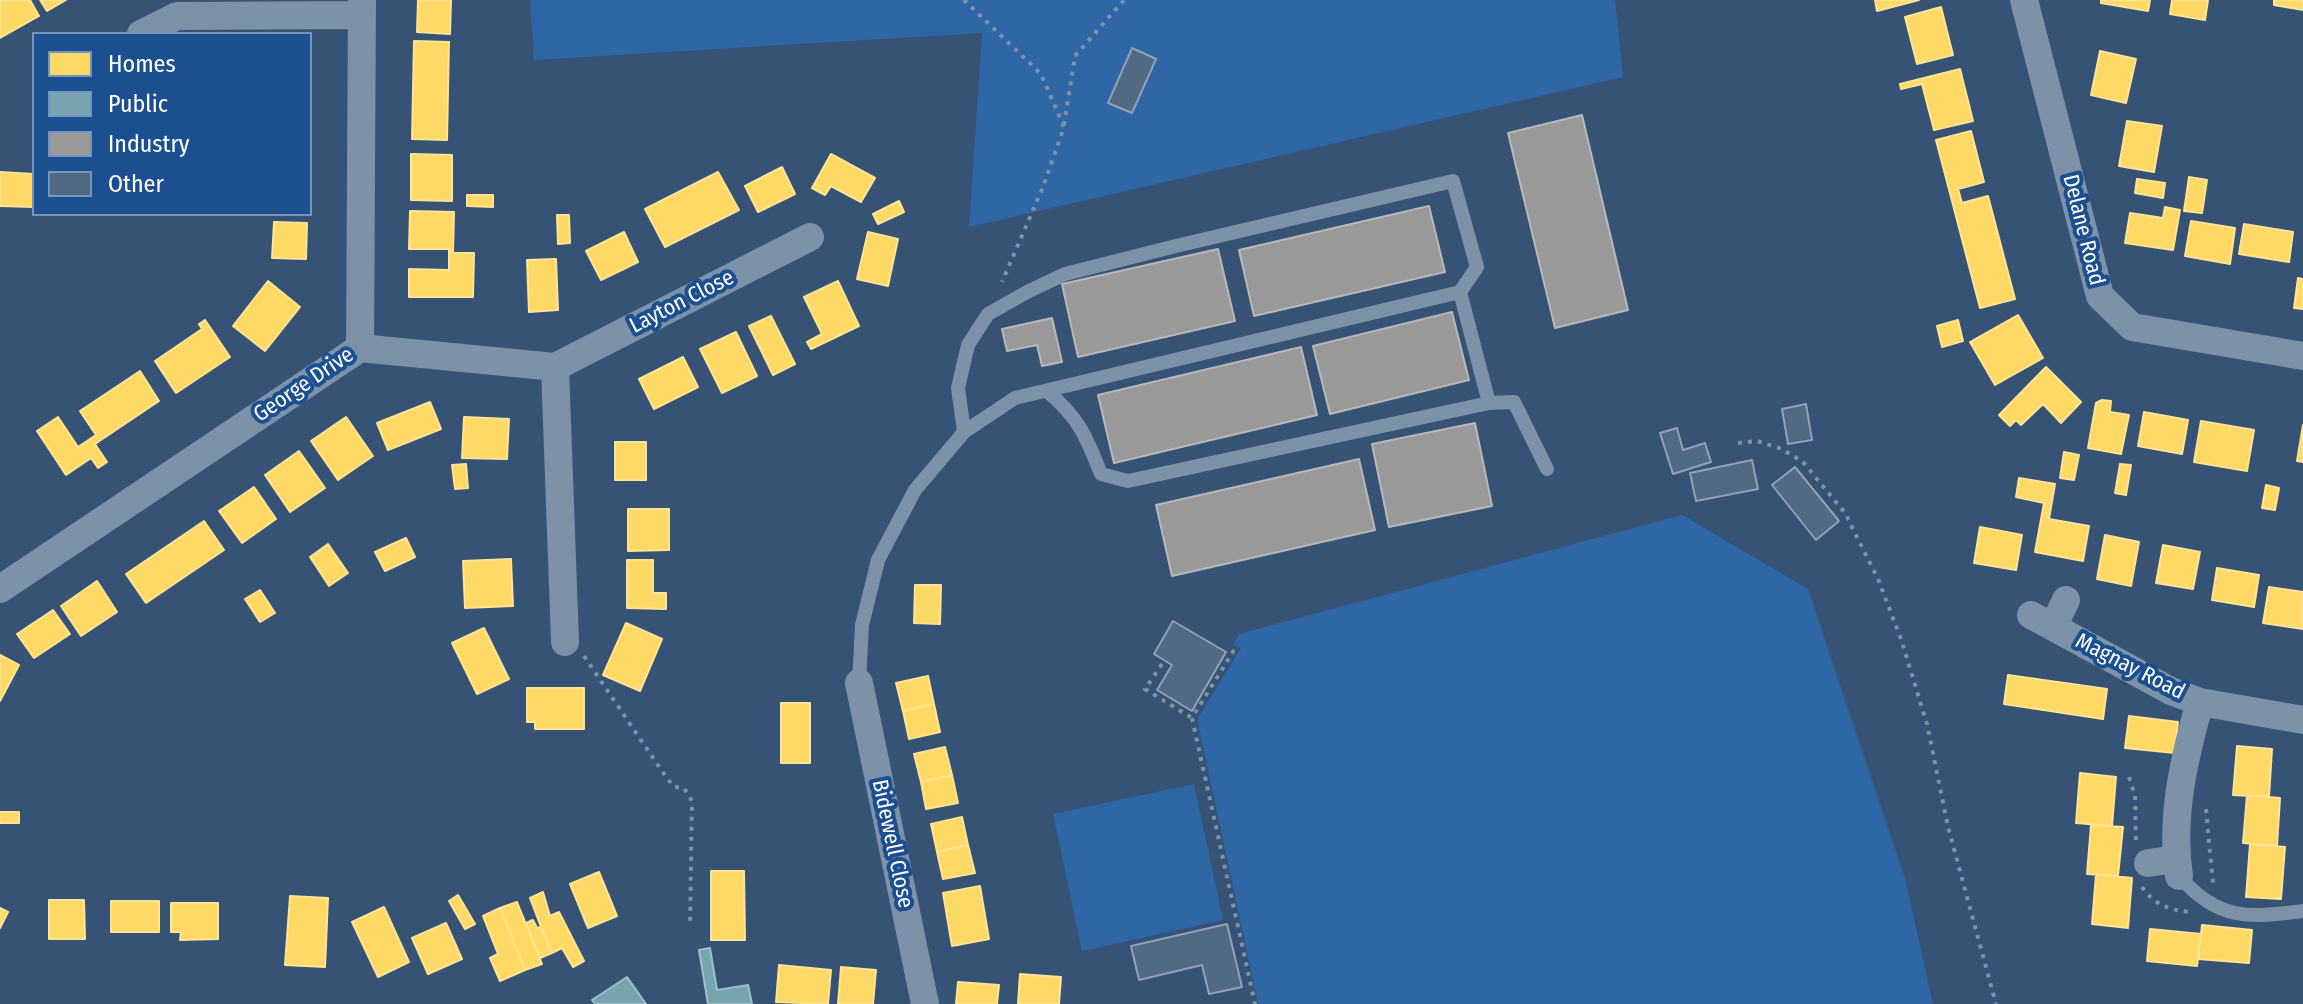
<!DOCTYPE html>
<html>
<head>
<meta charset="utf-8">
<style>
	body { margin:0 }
	#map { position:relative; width:2303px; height:1004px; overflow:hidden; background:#365274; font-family:"Fira Sans Condensed",sans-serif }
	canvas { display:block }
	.legend { position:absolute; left:32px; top:32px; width:280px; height:184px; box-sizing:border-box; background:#1b4f8f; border:2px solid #7695bc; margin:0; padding:10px 14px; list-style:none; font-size:24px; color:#fff }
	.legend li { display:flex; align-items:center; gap:16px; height:40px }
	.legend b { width:40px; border:2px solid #7695bc }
</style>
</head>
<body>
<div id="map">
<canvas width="2303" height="1004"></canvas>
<ul class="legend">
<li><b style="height:22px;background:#ffd966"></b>Homes</li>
<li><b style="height:22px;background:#76a5af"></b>Public</li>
<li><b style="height:22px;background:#999"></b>Industry</li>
<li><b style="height:22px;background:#526984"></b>Other</li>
</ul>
</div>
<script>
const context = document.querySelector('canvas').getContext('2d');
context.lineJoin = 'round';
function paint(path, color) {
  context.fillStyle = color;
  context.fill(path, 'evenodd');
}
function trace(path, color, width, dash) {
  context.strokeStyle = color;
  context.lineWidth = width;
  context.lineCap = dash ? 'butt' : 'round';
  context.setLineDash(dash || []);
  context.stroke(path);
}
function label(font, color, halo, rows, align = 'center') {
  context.font = font + ' "Fira Sans Condensed",sans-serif';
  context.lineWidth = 8;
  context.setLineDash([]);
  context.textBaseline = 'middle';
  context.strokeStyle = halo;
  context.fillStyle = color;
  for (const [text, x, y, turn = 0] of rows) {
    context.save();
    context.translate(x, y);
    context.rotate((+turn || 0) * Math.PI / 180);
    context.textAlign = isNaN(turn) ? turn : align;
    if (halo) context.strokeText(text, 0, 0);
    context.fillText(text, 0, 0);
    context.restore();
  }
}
const green = new Path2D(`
	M530,0H1615L1623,77L969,227L982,33L534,60Z
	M1682,515L1808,589L1906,882L1933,1004H1258L1197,719L1241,648L1233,645L1239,634Z
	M1194,784L1223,920L1082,951L1053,814Z`);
const homes = new Path2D(`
	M0,0H30L39,16L0,38Z
	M40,0H66L47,11Z
	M418,0H451L450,34L417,32Z
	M1875,0H1919L1877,11Z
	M2101,0H2150L2148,11L2101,3Z
	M2172,0H2208L2205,20L2170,14Z
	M2274,0H2303V10L2274,5Z
	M1941,7L1953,55L1917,64L1905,17Z
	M414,41L449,42L447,140L412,139Z
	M2100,51L2136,59L2126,103L2091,95Z
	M1960,69L1973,121L1934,130L1922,84L1901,89L1900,84Z
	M2127,121L2162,126L2154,172L2119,166Z
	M1971,131L1984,182L1958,189L1962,203L1988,196L2015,299L1980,308L1936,140Z
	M411,154L452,155V201L411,200Z
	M831,154L875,178L861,202L831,186L825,195L812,188Z
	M782,167L795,194L758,212L745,186Z
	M0,172L34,174V207L0,206Z
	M718,172L739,210L665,247L645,209Z
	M2189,177L2207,180L2202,213L2184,211Z
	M2137,179L2165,183L2163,198L2135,193Z
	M467,195H493V207L467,206Z
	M899,201L904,212L878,224L873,214Z
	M2165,207L2180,210L2173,250L2125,243L2130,213L2163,218Z
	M410,211L454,212L453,253H474L473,297H409V269L449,270V249H409Z
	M557,215H569L570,243L558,244Z
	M2191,221L2235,228L2230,264L2185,256Z
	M274,222L307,223L306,259L272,258Z
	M2244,224L2293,232L2289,262L2239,254Z
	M624,232L638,262L601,280L586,251Z
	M868,232L898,239L888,286L857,279Z
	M556,259L558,310L529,312L527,260Z
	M2298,278L2303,279V309L2294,308Z
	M268,281L300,307L265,351L233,326Z
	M838,281L859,326L811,349L807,342L822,334L804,297Z
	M2018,315L2043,358L1995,385L1970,342Z
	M771,316L795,364L773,375L749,326Z
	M205,320L230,357L176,393L155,361L202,329L199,324Z
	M1958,320L1963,341L1942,347L1937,326Z
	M736,332L757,376L722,393L700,349Z
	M683,357L698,387L654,409L639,379Z
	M2046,367L2081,402L2061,423L2043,404L2021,425L2016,420L2010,426L1999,415Z
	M140,371L159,401L95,444L107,462L98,468L91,458L66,475L37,431L58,417L78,447L96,435L80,411Z
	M2102,400L2111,401L2110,412L2129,415L2121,454L2088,448L2096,403Z
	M430,402L441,429L388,450L377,423Z
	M2144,412L2188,420L2182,454L2138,446Z
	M346,417L373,456L338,480L311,441Z
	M464,417L509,419L507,459L462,458Z
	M2201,421L2254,430L2247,471L2194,462Z
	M2303,425V462L2297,461Z
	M615,442H646V480H615Z
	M299,451L325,488L290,512L265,475Z
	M2064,452L2079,455L2074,480L2060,478Z
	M466,464L468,488L455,489L452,465Z
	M2120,464L2131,465L2126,495L2115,493Z
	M2019,478L2055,484L2049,519L2089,526L2083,561L2035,552L2044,503L2016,497Z
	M2266,485L2279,488L2275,510L2262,508Z
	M254,487L276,519L242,543L219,511Z
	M628,509H669V550L628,551Z
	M204,521L224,550L146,603L126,574Z
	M1980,527L2022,535L2016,570L1974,563Z
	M2105,535L2139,542L2131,586L2097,579Z
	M406,538L415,557L385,571L375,552Z
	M328,544L348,573L329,586L310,557Z
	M2163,545L2200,552L2193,589L2156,583Z
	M511,559L513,606L465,608L463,561Z
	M627,560H653V593H666V609L627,608Z
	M2217,568L2259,575L2254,607L2212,600Z
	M97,581L117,612L81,636L61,606Z
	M915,585H941L940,624L914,623Z
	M2269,587L2303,592V629L2263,623Z
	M260,590L275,613L260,622L245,599Z
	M53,610L70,634L34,658L17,634Z
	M626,623L662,639L640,691L603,675Z
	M484,628L509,679L477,694L452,643Z
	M0,655L19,665L0,701Z
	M2008,675L2107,689L2103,719L2004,704Z
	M928,676L934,704L903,711L896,683Z
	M527,688H584V729H535V722H527Z
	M781,703H810V763H781Z
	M934,704L940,732L909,739L903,711Z
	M2129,716L2178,722L2175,753L2125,748Z
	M2237,746L2272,749L2269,797L2233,795Z
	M945,747L952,775L921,782L914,754Z
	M2080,773L2116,777L2112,826L2076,823Z
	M952,775L958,803L926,809L921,782Z
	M2247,795L2280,798L2277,846L2243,843Z
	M0,812H19V823H0Z
	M962,817L968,845L937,852L931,824Z
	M2091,825L2123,827L2118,876L2087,874Z
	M2250,844L2285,847L2281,899L2246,897Z
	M968,845L975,873L943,879L937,852Z
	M711,871H744L745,940H711Z
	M599,872L617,916L588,928L570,884Z
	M2096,874L2132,878L2128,928L2092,924Z
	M980,886L989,939L952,946L943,893Z
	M543,892L550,916L559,912L584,961L573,967L562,948L552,953L541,927L530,898Z
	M458,895L475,924L465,929L449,901Z
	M290,896L328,898L325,967L285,965Z
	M49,900H84L85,939H49Z
	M111,901H159V932H111Z
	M517,902L542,964L525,970L500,908Z
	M171,903H218V939L180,940L181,932H171Z
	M384,907L409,962L378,977L352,922Z
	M0,908L8,912L0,928Z
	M500,908L525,970L500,981L490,958L498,954L483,916Z
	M533,920L537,928L541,927L552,953L540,958L526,923Z
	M446,923L462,959L428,974L412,938Z
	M2202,925L2252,930L2249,963L2198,959Z
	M2150,929L2201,934L2197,966L2147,961Z
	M779,965L831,970L828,1004L776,1002Z
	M841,967L876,970L873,1004H838Z
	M1020,974L1061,977L1059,1004H1018Z
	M958,982L999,985L997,1004H956Z`);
const public = new Path2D(`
	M710,948L717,990L748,985L752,1004H708L699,950Z
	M627,977L646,1004H595L592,1000Z`);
const industry = new Path2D(`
	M1582,115L1628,310L1555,328L1508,133Z
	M1429,206L1445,272L1254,316L1239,250Z
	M1218,249L1235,321L1078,357L1062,284Z
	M1452,312L1469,380L1330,414L1313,346Z
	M1052,318L1062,362L1042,366L1037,345L1007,351L1002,329Z
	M1301,347L1317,415L1114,463L1098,395Z
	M1475,423L1492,506L1389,527L1372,444Z
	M1359,459L1375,530L1172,576L1156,505Z`);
const building = new Path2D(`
	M1132,48L1156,59L1132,113L1108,103Z
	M1806,404L1812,440L1788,444L1782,409Z
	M1677,428L1683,450L1705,443L1711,462L1673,474L1660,433Z
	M1752,460L1758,489L1696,501L1690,473Z
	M1795,467L1839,521L1816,540L1772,485Z
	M1173,621L1226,652L1192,711L1157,690L1172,665L1154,654Z
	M1227,924L1242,987L1209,994L1202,965L1139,980L1131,946Z`);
const path = new Path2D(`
	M964,0L1041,74L1064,127L1043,187L1002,282
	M1064,125L1075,56L1124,0
	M1738,443L1757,441L1782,449L1803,462L1845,513L1878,579L1901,639L1927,724L1948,827L1996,1004
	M1234,650L1192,718L1255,1004
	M584,656L666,777L674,787L684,788L692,801L690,926
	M1162,664L1145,689L1192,718
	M2129,777L2135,796L2136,843
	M2206,809L2213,884
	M2142,887C2154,904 2167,909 2188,912`);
const service = new Path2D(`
	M1489,403L1514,402L1547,469
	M964,432L958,388L968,345L988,314L1029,291L1065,274L1176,246L1453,181L1477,267L1460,292
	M859,683L862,625L878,560L915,490L964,432L1015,398L1460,292L1489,403L1128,481L1101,474C1086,436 1079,418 1047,391
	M2179,876C2218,921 2249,918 2303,911`);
const minor = new Path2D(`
	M2024,0L2100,296L2132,327L2303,356
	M141,34L177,16L362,15
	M360,348L555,367
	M0,589L360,348L362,0
	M2031,615L2171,691L2200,702L2303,720
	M2053,627L2066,600
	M565,642L555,367L810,237
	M859,683L925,1004
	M2148,863L2177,859
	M2179,876C2170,819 2184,758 2200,702`);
const streetNames = [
	["Delane Road",2083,230,76],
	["Layton Close",682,302,-27],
	["George Drive",304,385,-34],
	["Magnay Road",2130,667,27],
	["Bidewell Close",892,844,78]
];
paint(green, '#2f66a5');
paint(homes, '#ffd966');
trace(homes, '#ffe494', 2);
paint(public, '#76a5af');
trace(public, '#9fc0c7', 2);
paint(industry, '#999');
trace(industry, '#b8b8b8', 2);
paint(building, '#526984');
trace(building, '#92a2b6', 2);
trace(path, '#7d92a8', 4, [4, 6]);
trace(service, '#7d92a8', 14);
trace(minor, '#7d92a8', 28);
label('22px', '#fff', '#1b4f8f', streetNames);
</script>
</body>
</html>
